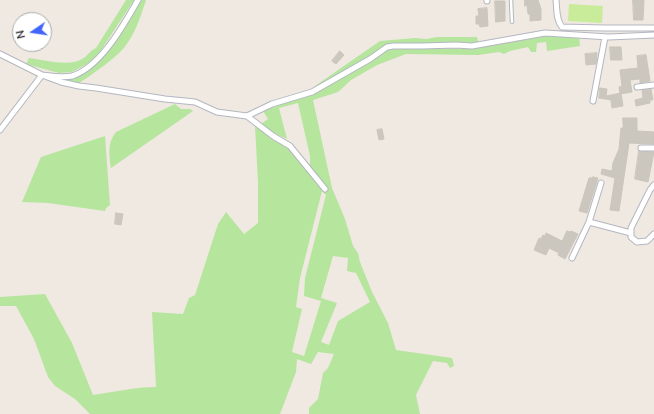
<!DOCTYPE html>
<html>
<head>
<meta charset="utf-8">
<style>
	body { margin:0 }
	#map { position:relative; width:654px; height:414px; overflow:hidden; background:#efe9e1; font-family:"Nunito Sans",sans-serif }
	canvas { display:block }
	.north { position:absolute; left:12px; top:12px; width:40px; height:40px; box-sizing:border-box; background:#fff; border:1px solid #ababab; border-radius:50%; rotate:257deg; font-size:11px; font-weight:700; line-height:16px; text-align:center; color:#2e2e2e }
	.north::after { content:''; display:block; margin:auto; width:14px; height:18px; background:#4264fb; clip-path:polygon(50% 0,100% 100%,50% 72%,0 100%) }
</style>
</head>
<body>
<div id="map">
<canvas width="654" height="414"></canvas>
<div class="north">N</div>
</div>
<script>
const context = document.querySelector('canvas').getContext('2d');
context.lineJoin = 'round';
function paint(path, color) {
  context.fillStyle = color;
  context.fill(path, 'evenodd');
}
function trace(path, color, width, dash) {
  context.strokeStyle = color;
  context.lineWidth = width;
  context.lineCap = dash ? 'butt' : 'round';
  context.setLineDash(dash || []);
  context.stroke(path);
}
const green = new Path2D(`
	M126,0H134L98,55L87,64L72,72L59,73L26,64L29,58C44,60 69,67 82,59C88,56 89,51 96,48Z
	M140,0H146C141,15 136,32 126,45C116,59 92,74 78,84L62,80L59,78C66,78 73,79 80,75C102,64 126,21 140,0Z
	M547,36H579L580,46L547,51L546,42L537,43L536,52H531L528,47L510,51L504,54L499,52L478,55L406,54L377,65L351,80L338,92L313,100L332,188L345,219L353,246L358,253L360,262L372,292L388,323L396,350L452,358L454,366L450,368L447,363L433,361L416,395L420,414H309V408L318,399L323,373L328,368L334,354L318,352L311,364L297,359L296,372L280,414H90L75,399L55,386L48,377L34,339L16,306H0V297L45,294L72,343L93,395C114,392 135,387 156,387L152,312L183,314L189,298L195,295L218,224L226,212L244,234L258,223V182L255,126L288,147L310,172V156L298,103L279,108L287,139L276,134L261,124L268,119L263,111L312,93L387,49L408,48L472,49ZM322,191L326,195L305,278L304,296L321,301L304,356L292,352L302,309L296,307L300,278ZM333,256L348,258L347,271L356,273L370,302L338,321L329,345L321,342L337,303L321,298Z
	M437,37H477L479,44H394L313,89L315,86L380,41L415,38L427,39Z
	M175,104L181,109H190L193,111L111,168C109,155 107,143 116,132Z
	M105,136L110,205L106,208L105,211L48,203L22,202L41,157Z`);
const pitch = new Path2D(`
	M569,4L603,6L602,23L568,21Z`);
const building = new Path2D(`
	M525,0H538L541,9V20L530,21V14H528L527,5L525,6Z
	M633,0H644L643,20H634Z
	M495,1H505V21L496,22Z
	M487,8L488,26L480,27L479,24H476V16H479L478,9Z
	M610,47H621L622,60H611Z
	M340,51L344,55L336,64L332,61Z
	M597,53L596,64L586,65L585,54Z
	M646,55L650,81L640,83V79L630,80L632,92L620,94L619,87L622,86L620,70L638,68L637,56Z
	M600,88L607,89L606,96L621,93L623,106L612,108L611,100L599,98Z
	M651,89L653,100H650V103L636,106L635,100L643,98L642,90Z
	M623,118H637V131L654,132V144L629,143L619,211L610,210L615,178L601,174L602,169L612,171L613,163L619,149L621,128H623Z
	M382,129L384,139L379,140L377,130Z
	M639,151L654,152L648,182L635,179Z
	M593,177L598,178L587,213L579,211L589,178H592Z
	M116,213L123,214L121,225L115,224Z
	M567,231L570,232L571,231L578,234L565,259L558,255L559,253L549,248L546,255L534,250L539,238L541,239L543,235L545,236L546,233L562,241Z`);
const service = new Path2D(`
	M511,0L512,22`);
const minor = new Path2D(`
	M487,0V1
	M556,0C557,9 556,20 562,27L604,28H654
	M0,54L42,75L61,82L79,86L96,88L165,99L195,102L217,112L247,116L272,104L312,92L370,59L387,47L393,46H422L456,45L472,46L545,33L609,37L654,35
	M637,87L654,85
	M593,101L605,37
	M247,116L273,136L290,146L325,189
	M0,130L42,75C51,76 63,78 72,76C101,67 124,24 138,0
	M641,148H654
	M654,185L650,190L631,228V237L637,242L647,241L654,234
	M589,222L631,233
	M572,258L589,222L601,183`);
paint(green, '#b6e59e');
paint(pitch, '#c9ec9a');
paint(building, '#cbc7bf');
trace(building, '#cbc5ba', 1);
trace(service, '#b4b7c1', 4.5);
trace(minor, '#b4b7c1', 7);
trace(service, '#fff', 2.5);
trace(minor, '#fff', 5);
</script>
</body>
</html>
